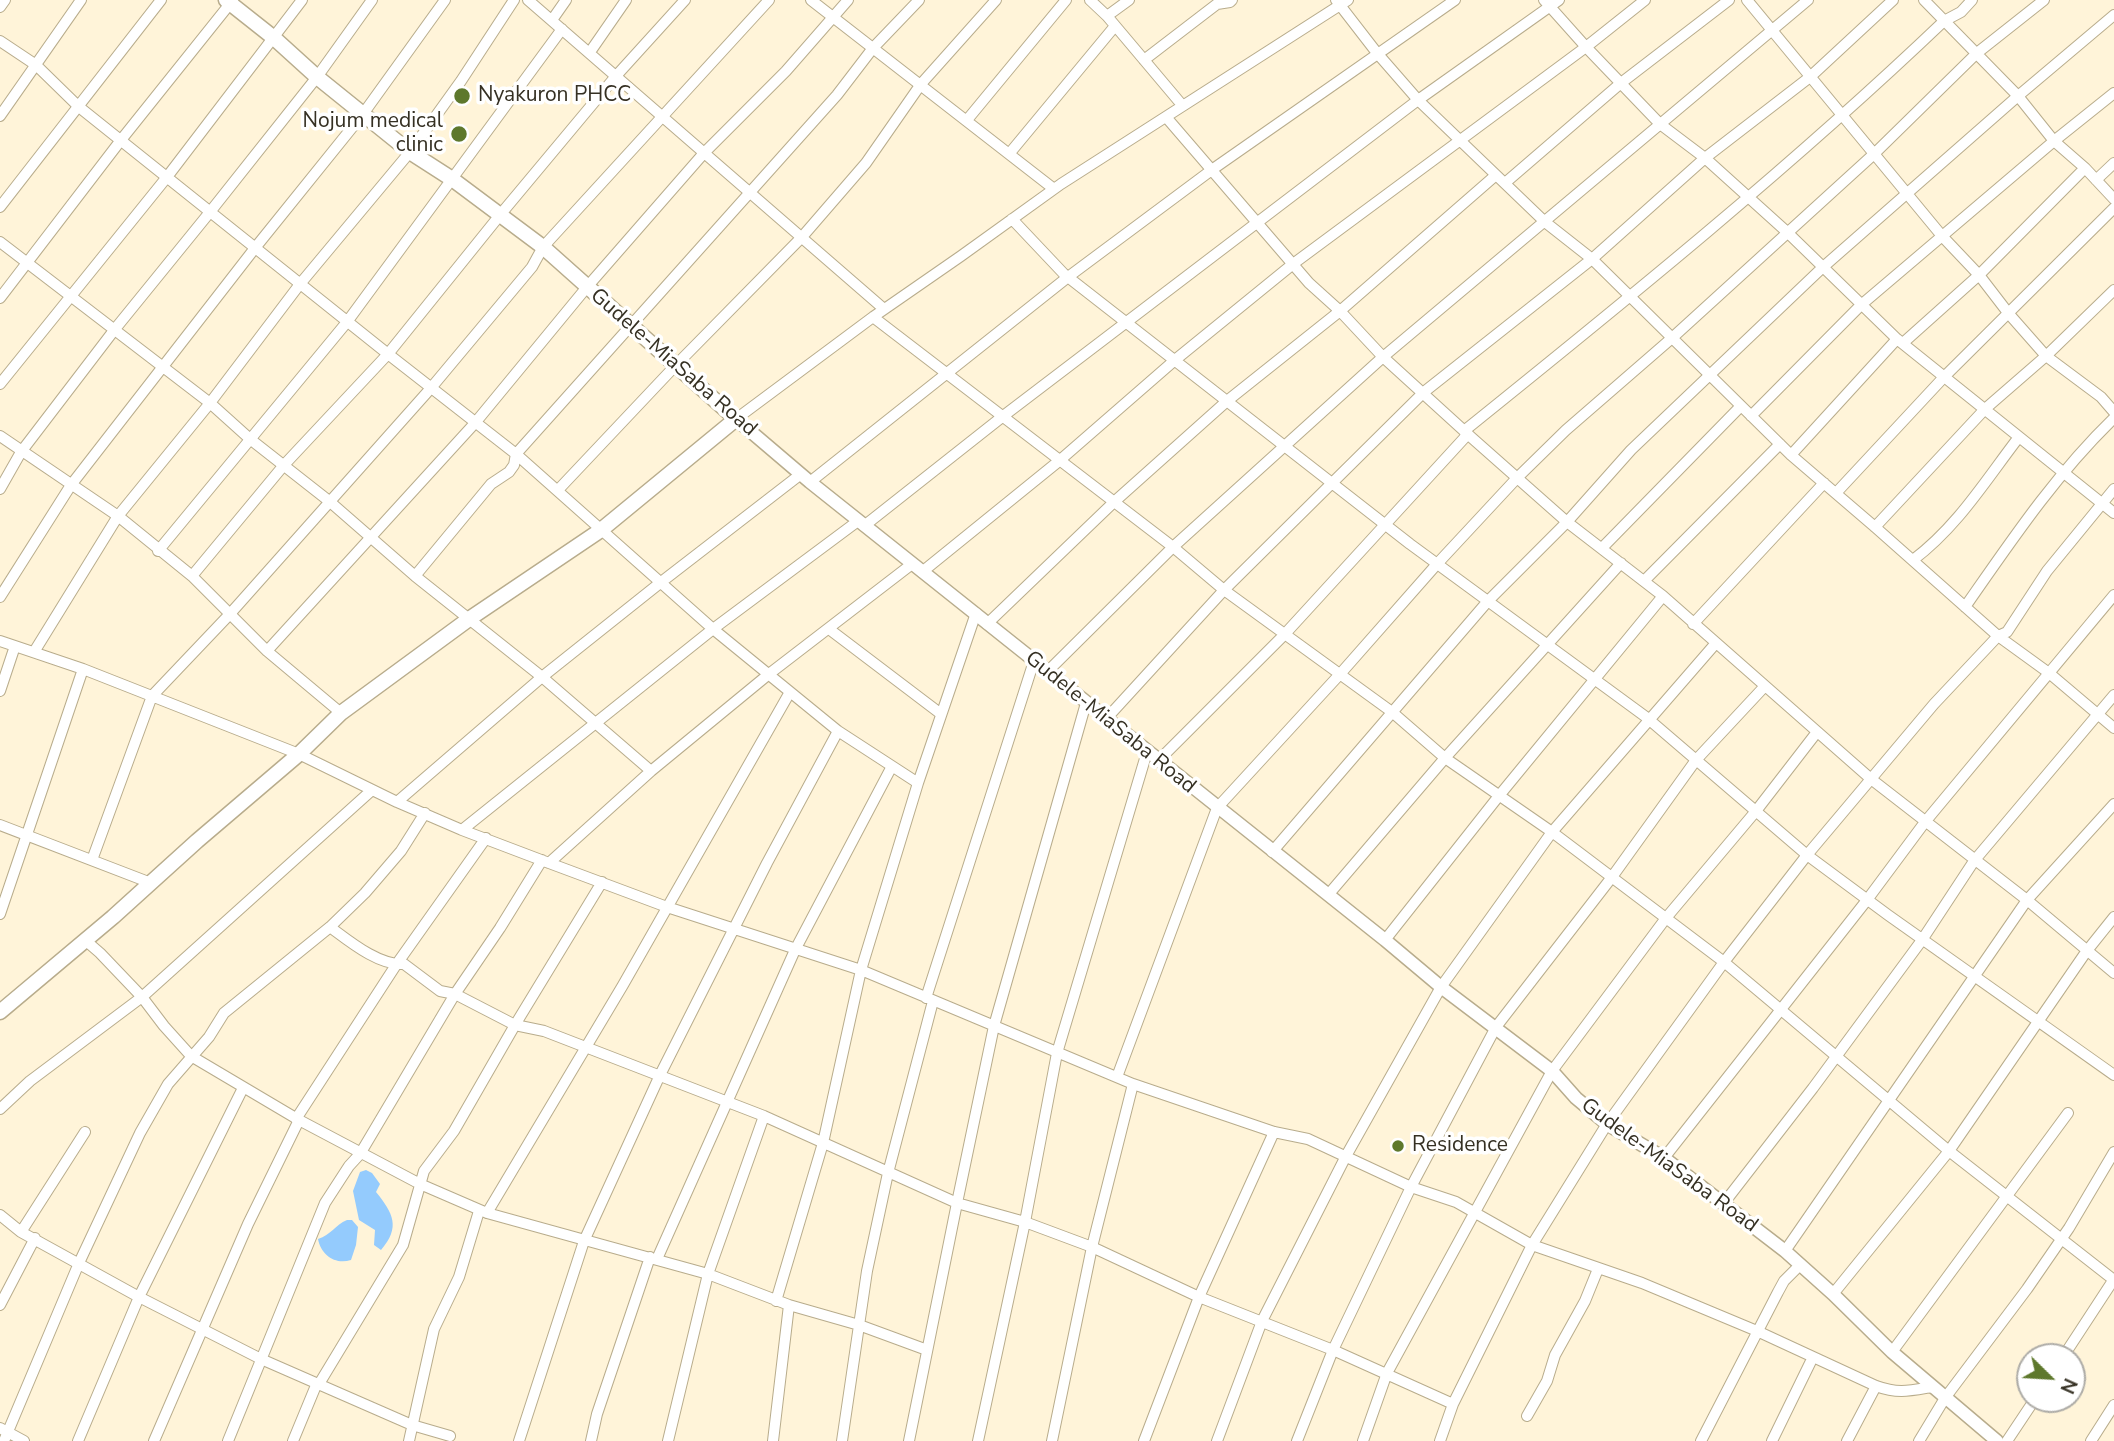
<!DOCTYPE html>
<html>
<head>
<meta charset="utf-8">
<style>
	body { margin:0 }
	#map { position:relative; width:2114px; height:1441px; overflow:hidden; background:#fff4d9; font-family:"Nunito Sans",sans-serif }
	canvas { display:block }
	.north { position:absolute; left:2016px; top:1343px; width:70px; height:70px; box-sizing:border-box; background:#fff; border:2px solid #aeaca7; border-radius:50%; rotate:114deg; font-size:19px; font-weight:700; line-height:28px; text-align:center; color:#353023 }
	.north::after { content:''; display:block; margin:auto; width:24px; height:32px; background:#5e782c; clip-path:polygon(50% 0,100% 100%,50% 72%,0 100%) }
</style>
</head>
<body>
<div id="map">
<canvas width="2114" height="1441"></canvas>
<div class="north">N</div>
</div>
<script>
const context = document.querySelector('canvas').getContext('2d');
context.lineJoin = 'round';
function paint(path, color) {
  context.fillStyle = color;
  context.fill(path, 'evenodd');
}
function trace(path, color, width, dash) {
  context.strokeStyle = color;
  context.lineWidth = width;
  context.lineCap = dash ? 'butt' : 'round';
  context.setLineDash(dash || []);
  context.stroke(path);
}
function label(font, color, halo, rows, align = 'center') {
  context.font = font + ' "Nunito Sans",sans-serif';
  context.lineWidth = 7;
  context.setLineDash([]);
  context.textBaseline = 'middle';
  context.strokeStyle = halo;
  context.fillStyle = color;
  for (const [text, x, y, turn = 0] of rows) {
    context.save();
    context.translate(x, y);
    context.rotate((+turn || 0) * Math.PI / 180);
    context.textAlign = isNaN(turn) ? turn : align;
    if (halo) context.strokeText(text, 0, 0);
    context.fillText(text, 0, 0);
    context.restore();
  }
}
const water = new Path2D(`
	M366,1170L372,1173L380,1184L376,1192C393,1213 401,1227 381,1250L374,1245L375,1230L359,1220L353,1191L360,1172Z
	M347,1220H352L358,1227L356,1245L351,1260C335,1265 321,1255 318,1239C331,1235 335,1225 347,1220Z`);
const minor = new Path2D(`
	M528,0L884,309
	M811,0L1054,189
	M1090,0L1107,16L1182,105
	M1336,0L1377,53L1418,100L1545,222L1592,259L1705,158L1810,77L1893,0
	M1544,0L1586,47L1660,124L1705,158L1787,232L1897,339L2114,513
	M1747,0L1942,236L1979,275L2009,314L2046,356L2101,397L2114,412
	M1924,0L2018,96L2114,15
	M0,7L5,0
	M1107,16L1129,0
	M552,20L566,0
	M0,41L36,65L79,107L388,354L516,454L713,629L838,731L918,783
	M590,52L626,0
	M1144,60L1217,4L1230,2L1232,0
	M0,116L81,0
	M1166,117L1309,283L1340,311L1383,357L1472,438L1567,522L1663,596L1871,779L2027,900L2114,973
	M967,120L1066,0
	M1009,154L1115,26
	M2096,180L2114,163
	M1505,183L1621,83L1729,0
	M0,207L161,0
	M1012,219L1064,274L1410,544L1646,717L1807,855L1888,915L2114,1075
	M0,242L210,403L250,439L329,501L415,576L542,677L651,771
	M0,298L121,140L233,0
	M873,317L1173,547L1224,590L1392,712L1445,758L1552,832L1724,962L1949,1151L2114,1280
	M1903,343L1979,275L2085,168
	M0,384L167,177L302,0
	M1751,416L1861,305L2054,141L2114,93
	M736,419L873,317L961,256L1061,184L1348,0
	M1464,431C1628,299 1792,166 1944,21L1961,12L1972,0
	M0,436L118,516L192,576L267,651L341,713
	M1791,455L1897,339
	M810,482L1068,277L1213,169L1455,0
	M0,489L21,452L115,329L210,212L317,77L372,0
	M558,490L676,365L802,237L866,163L921,84L996,0
	M1836,493L1944,377L2114,208
	M864,526L1002,417L1418,100L1559,0
	M1875,527L1985,409L2046,356L2114,290
	M1602,548L1741,406
	M158,551L347,322L562,29
	M1913,560C1958,526 1985,481 2019,437
	M922,572L1059,461L1175,360L1293,264L1586,47L1645,0
	M192,576L284,465L388,354L500,215L616,76L685,0
	M415,576L491,484L509,472L514,465L516,454L837,95L873,48L919,0
	M1644,581L1780,444
	M0,597L71,485L255,248L363,114L445,0
	M1965,607C2011,541 2056,474 2114,418
	M987,624L1114,502L1227,401L1340,311L1496,175
	M1693,624L1824,483
	M829,629L941,714
	M0,641L83,669L299,754L397,802L462,830L549,863L667,907L861,970L1133,1084L1274,1132L1308,1139L1411,1187L1456,1202L1532,1245L1642,1283L1757,1331L1876,1386C1898,1394 1909,1391 1932,1387
	M267,651L475,423L587,287L704,153L786,71L848,0
	M34,652L118,516L210,403L300,284L410,152L461,81L514,0
	M1047,672L1173,547L1383,357L1808,0
	M0,691L15,646
	M1106,719L1224,590L1424,392L1592,259L1791,455L1875,527L1998,636L2049,673L2114,728
	M1158,761L1284,635L1468,434
	M397,802L542,677L660,583L801,474
	M0,825L151,883
	M462,830L713,629L858,521
	M1272,852L1488,601L1567,522L1631,450L1822,268L2018,96L2054,141L2085,168L2114,199
	M92,860L152,696L229,615L431,388L532,267L543,247L769,0
	M549,863L651,771L769,674L912,564
	M1328,895L1445,758L1621,563
	M0,914L83,669
	M330,927C349,941 379,966 404,964L440,991L455,994L515,1025L544,1031L764,1116L957,1203L1025,1222L1092,1247L1199,1297L1333,1350L1453,1404
	M85,940L100,953L142,997L164,1026L191,1056L299,1120L420,1184L487,1213L708,1274L789,1305L859,1325L927,1350
	M1385,940L1498,797L1663,596
	M926,998L1034,661
	M1117,1077L1217,808L1341,673L1437,564L1517,478L1566,430L1672,338L1874,154L1977,53L2044,0
	M0,1109L30,1081L142,997L372,790
	M296,1119L396,965L486,838
	M1664,1158L1867,900L1925,822L2114,595
	M1724,1203L1813,1088L1922,940L1974,861L2114,695
	M487,1213L623,985L790,692
	M0,1215L21,1232L139,1297L261,1359L412,1425L450,1436
	M21,1232L85,1132
	M1785,1251L2027,900L2114,804
	M657,1259L795,950L891,768
	M1833,1294L1949,1151L2086,952L2114,917
	M776,1301L823,1143L861,970L918,783L976,613
	M0,1305L35,1238
	M1892,1352L2068,1113
	M2063,1357L2114,1279
	M319,1384L403,1245L424,1171L454,1131L515,1025L602,882
	M1527,1416L1547,1381L1555,1355L1585,1301L1598,1269
	M0,1428L24,1441
	M4,1441L79,1263L140,1133L168,1084L209,1037L224,1013L330,927L365,893L401,851L425,813
	M78,1441L139,1297L243,1088
	M154,1441L248,1224L299,1120
	M228,1441L325,1203L349,1166L360,1154L455,994L500,928L542,860
	M293,1441L317,1383
	M409,1441L434,1329L459,1277L479,1211
	M519,1441L584,1241L660,1075L767,863L838,731
	M591,1441L597,1414L650,1257
	M668,1441L708,1274L764,1116
	M773,1441L789,1305
	M842,1441L867,1271L888,1173L933,1001
	M909,1441L957,1203L994,1026L1086,703
	M978,1441L1025,1222L1057,1053L1147,752
	M1052,1441L1092,1247L1133,1084
	M1144,1441L1199,1297L1274,1132
	M1217,1441L1262,1321L1346,1156L1441,987L1552,832L1716,643
	M1297,1441L1333,1350L1411,1187L1496,1027L1612,877L1696,760L1765,686
	M1363,1441L1387,1373L1552,1071L1666,918L1756,811L1817,732
	M1440,1441L1453,1404L1532,1245L1607,1124L1724,962L1807,855L1934,704L1998,636L2007,632L2047,571L2114,489
	M1701,1441L1778,1292L1784,1281L1800,1265
	M1772,1441L1813,1357
	M1847,1441L1876,1386
	M1919,1441L1945,1398L2027,1289L2069,1228L2114,1152
	M2007,1441L2035,1399
	M2091,1441L2114,1405`);
const tertiary = new Path2D(`
	M736,419L810,482L1385,940L1441,987L1552,1071L1576,1098L1607,1124L1664,1158L1785,1251L1833,1294L1892,1352L1997,1441`);
const secondary = new Path2D(`
	M0,1012L113,917L197,841L299,754L341,713L469,619L601,530L736,419L543,247L452,179L410,152L317,77L274,38L226,0`);
const markers = [
	[462,96,9,"#5e782c"],
	[459,134,9,"#5e782c"],
	[1398,1146,7,"#5e782c"]
];
const poiNames = [
	["Nyakuron PHCC",478,96],
	["Nojum medical",443,122,"right"],
	["clinic",443,146,"right"],
	["Residence",1412,1146]
];
const streetNames = [
	["Gudele-MiaSaba Road",673,363,41],
	["Gudele-MiaSaba Road",1110,723,39],
	["Gudele-MiaSaba Road",1669,1166,36]
];
paint(water, '#94cbfd');
trace(minor, '#b8ac8c', 12);
trace(tertiary, '#b8ac8c', 15);
trace(secondary, '#b8ac8c', 17);
trace(minor, '#fff', 10);
trace(tertiary, '#fff', 12);
trace(secondary, '#fff', 14);
for (const [x, y, r, color] of markers) {
  const dot = new Path2D();
  dot.arc(x, y, r, 0, 2 * Math.PI);
  context.fillStyle = color;
  context.fill(dot);
  trace(dot, '#fff', 2.5);
}
label('21px', '#353023', '#fff', poiNames, 'left');
label('21px', '#353023', '#fff', streetNames);
</script>
</body>
</html>
